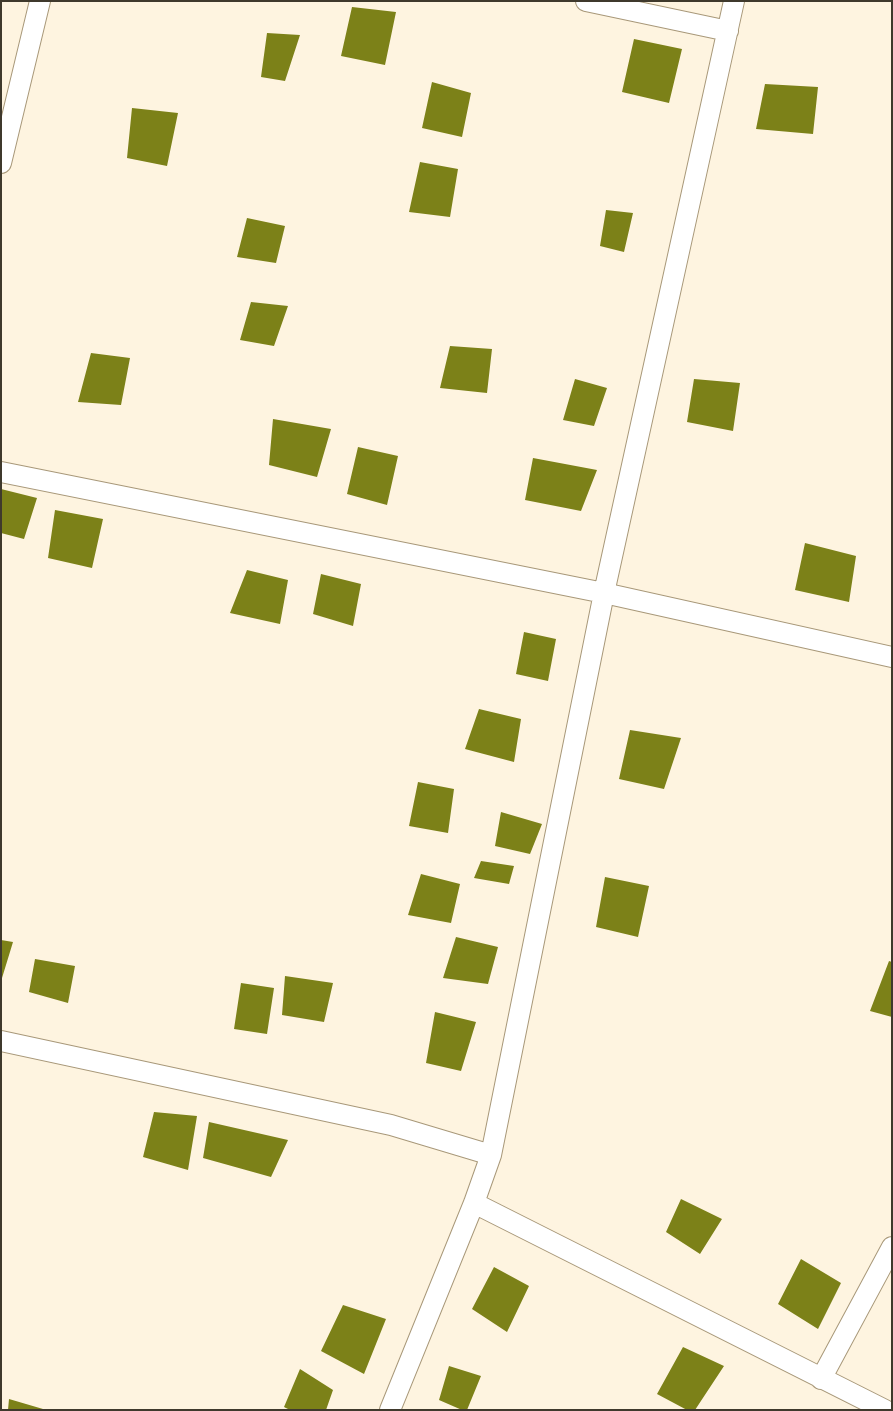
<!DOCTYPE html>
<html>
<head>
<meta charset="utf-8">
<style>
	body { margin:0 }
	#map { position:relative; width:893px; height:1411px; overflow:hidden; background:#fef4e0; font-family:"Fira Sans Condensed",sans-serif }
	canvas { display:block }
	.frame { position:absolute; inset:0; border:2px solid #3f392c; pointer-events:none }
</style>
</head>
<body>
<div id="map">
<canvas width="893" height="1411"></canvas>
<div class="frame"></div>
</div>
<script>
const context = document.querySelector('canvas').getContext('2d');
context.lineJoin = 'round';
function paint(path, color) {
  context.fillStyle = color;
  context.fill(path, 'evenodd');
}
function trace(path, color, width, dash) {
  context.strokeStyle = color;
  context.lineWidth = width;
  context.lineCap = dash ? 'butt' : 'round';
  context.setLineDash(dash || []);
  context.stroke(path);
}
const building = new Path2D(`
	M352,7L396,12L385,65L341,56Z
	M267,33L300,35L285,81L261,77Z
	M634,39L682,49L669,103L622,92Z
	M432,82L471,93L462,137L422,128Z
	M765,84L818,87L813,134L756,129Z
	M132,108L178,113L167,166L127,158Z
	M420,162L458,169L450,217L409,212Z
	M606,210L633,213L624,252L600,246Z
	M247,218L285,226L276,263L237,257Z
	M251,302L288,306L274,346L240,340Z
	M450,346L492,349L487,393L440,388Z
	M91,353L130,358L121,405L78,402Z
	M575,379L607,388L594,426L563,420Z
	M694,379L740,383L733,431L687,422Z
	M273,419L331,429L317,477L269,465Z
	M358,447L398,456L387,505L347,494Z
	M533,458L597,470L581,511L525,500Z
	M1,489L37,498L24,539L1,533Z
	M55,510L103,519L92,568L48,558Z
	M805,543L856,556L849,602L795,590Z
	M247,570L288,580L280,624L230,613Z
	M321,574L361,584L353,626L313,614Z
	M524,632L556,639L548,681L516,674Z
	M479,709L521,719L514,762L465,749Z
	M630,730L681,738L664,789L619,779Z
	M418,782L454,789L448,833L409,826Z
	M501,812L542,824L530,854L495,846Z
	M481,861L514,866L509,884L474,878Z
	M421,874L460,884L451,923L408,915Z
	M605,877L649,886L638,937L596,927Z
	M456,937L498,947L488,984L443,978Z
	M1,940L13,942L2,978H1Z
	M35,959L75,966L68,1003L29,992Z
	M889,961L892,962V1017L870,1011Z
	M285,976L333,983L324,1022L282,1015Z
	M241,983L274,988L267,1034L234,1029Z
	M435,1012L476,1022L461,1071L426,1063Z
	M154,1112L197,1116L188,1170L143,1157Z
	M209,1122L288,1140L271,1177L203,1158Z
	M681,1199L722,1219L700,1254L666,1232Z
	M801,1259L841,1283L818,1329L778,1304Z
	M494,1267L529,1286L507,1332L472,1309Z
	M343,1305L386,1319L364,1374L321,1351Z
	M683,1347L724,1366L695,1410H687L657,1394Z
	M449,1366L481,1376L467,1410H462L439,1400Z
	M300,1369L333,1390L326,1410H290L284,1407Z
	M9,1399L43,1409V1410H8Z`);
const street = new Path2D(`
	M586,1L728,31
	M1,163L40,1
	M1,472L604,593L892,657
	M1,1041L391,1125L491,1155
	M474,1203L885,1410
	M821,1379L892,1247
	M390,1410L474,1203L491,1155L604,593L734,1`);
paint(building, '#7c8118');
trace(street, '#a89879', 22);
trace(street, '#fff', 20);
</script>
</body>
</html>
